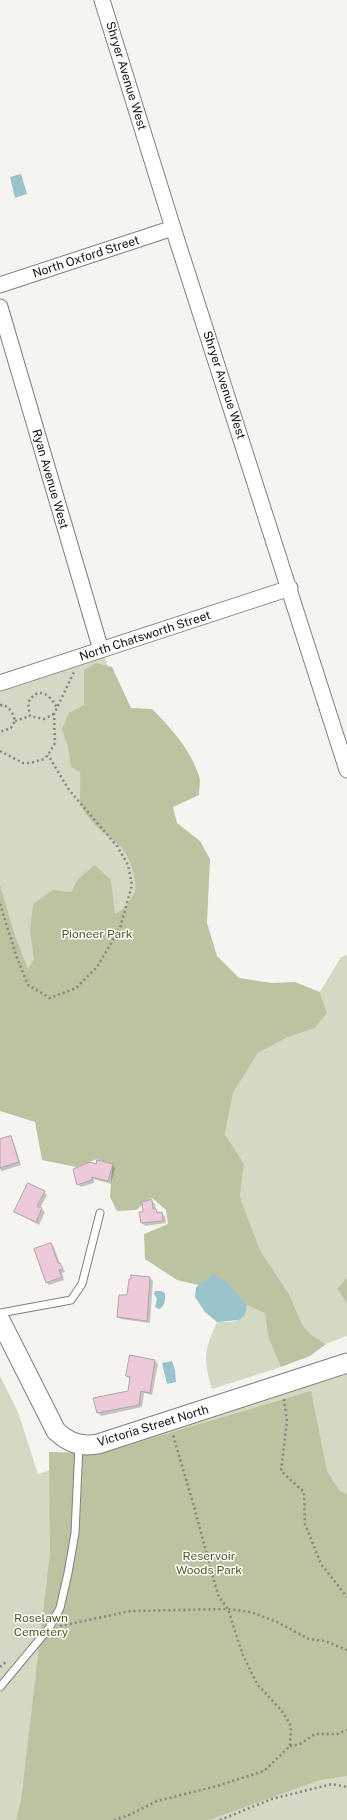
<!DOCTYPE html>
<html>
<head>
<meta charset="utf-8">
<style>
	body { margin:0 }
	canvas { display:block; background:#f6f4f1 }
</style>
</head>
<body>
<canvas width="347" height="1820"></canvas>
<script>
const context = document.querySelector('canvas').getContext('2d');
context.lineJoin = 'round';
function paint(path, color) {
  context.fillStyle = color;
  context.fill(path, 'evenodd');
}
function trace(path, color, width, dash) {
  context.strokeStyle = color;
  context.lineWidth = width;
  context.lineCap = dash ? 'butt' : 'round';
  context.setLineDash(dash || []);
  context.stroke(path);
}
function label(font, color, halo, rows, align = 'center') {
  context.font = font + ' "Public Sans",sans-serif';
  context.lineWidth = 3;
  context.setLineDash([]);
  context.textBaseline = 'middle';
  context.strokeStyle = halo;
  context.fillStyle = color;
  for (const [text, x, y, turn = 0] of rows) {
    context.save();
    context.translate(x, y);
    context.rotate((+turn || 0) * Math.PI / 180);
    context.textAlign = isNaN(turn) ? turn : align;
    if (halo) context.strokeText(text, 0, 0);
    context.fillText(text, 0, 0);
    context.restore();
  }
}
const green = new Path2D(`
	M104,655L225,1022L47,1081L0,940V690Z
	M347,955V1278L337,1288L347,1304V1336L326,1344L310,1334L302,1324L289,1294L260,1250L240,1197L244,1164L225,1134L233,1093L258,1053L286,1038L315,1028L327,1013L320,992L341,957Z
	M247,1305L265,1313L268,1337L281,1367L212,1389C203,1359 204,1350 217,1322C234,1321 243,1325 247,1305Z
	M347,1373V1820H0V1376L18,1412L38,1474Z`);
const forest = new Path2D(`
	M96,663L112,667L131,708L152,709C171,728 191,750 199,776C201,781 199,789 199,795L173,807L177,823L200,841L210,859L207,923L217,956L239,978L272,983L295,982L320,992L327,1013L315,1028L286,1038L258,1053L233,1093L225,1134L244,1164L240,1197L260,1250L289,1294L302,1324L310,1334L326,1344L310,1356L281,1367L268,1337L265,1313L247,1305L237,1296L207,1279L199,1285L177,1280L145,1259L144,1234L168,1224L166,1210L152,1198L136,1210L117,1211L110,1197L112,1166L97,1159L76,1167L42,1160L35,1122L0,1111V885L14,933L28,969L34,959L30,931L33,904L53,890L71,892L78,879L95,865L111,880L115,914C125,909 131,901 135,891C138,882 129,855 122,848C105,831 94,829 81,806C79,802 81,779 80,772L71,767L68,747L62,729L69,713L84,705V670Z
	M347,1278V1304L337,1288Z
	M311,1391L327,1471L340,1491L347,1494V1776L320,1780L209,1820H16L21,1801L50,1553L49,1452L102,1453Z`);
const water = new Path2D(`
	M21,174L27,194L15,198L10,177Z
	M213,1274L226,1281L247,1305L245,1315L239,1320L217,1322L205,1312L195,1297L196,1287Z
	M155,1291H161L165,1293C165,1299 166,1306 159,1309L155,1307L157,1299L154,1294Z
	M172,1361L175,1370L176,1382L167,1384L162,1363Z`);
const shadow = new Path2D(`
	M10,1137L13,1140L21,1165L2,1171L0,1169V1140Z
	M97,1165H112L115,1168L111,1184L94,1179V1183L81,1187L78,1184Z
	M44,1192L47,1195L40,1208L45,1212L39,1225L15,1212Z
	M152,1201L155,1204L156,1210L165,1216L166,1223L145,1226L142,1223L144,1213Z
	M51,1244L54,1247L60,1264L65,1272L62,1273L64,1280L49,1285L46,1282Z
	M150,1278L153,1281L150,1323L121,1319L118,1316L127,1297Z
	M131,1356L155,1361L158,1364L152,1395L144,1393L142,1407L101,1416L98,1413L95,1399L129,1392L131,1380L127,1376Z`);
const building = new Path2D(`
	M11,1136L19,1162L0,1168V1139Z
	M97,1160L113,1164L108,1181L92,1177V1180L77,1185L73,1169L90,1162L96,1164Z
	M28,1183L45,1191L37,1206L42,1208L36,1222L14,1212Z
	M152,1200L153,1209H156L157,1213L162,1212L163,1221L141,1223L139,1212H143L142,1202Z
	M51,1243L58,1263H60L63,1269L59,1270L62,1277L46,1283L34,1249Z
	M131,1275L150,1277L147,1321L117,1317L119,1295H127L129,1279H131Z
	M130,1355L155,1360L150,1393L141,1391L139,1405L97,1413L93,1398L128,1391L130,1377L126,1376Z`);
const path = new Path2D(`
	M0,705C9,705 13,713 15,721L11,728L0,732
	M54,714L44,719L30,716L28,703C38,685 50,694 57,708
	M15,721L30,716
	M0,751L23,763H30L44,759L48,755L55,743L54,714L74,672
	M0,904L17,958L28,985L50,998L76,988L97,967L120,928L132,885L128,865L117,846L69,790L48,755
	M284,1399L287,1421L281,1471L304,1492L305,1524L321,1564L347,1597
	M60,1626L131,1611L228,1609L251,1612L277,1622L309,1639L325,1641L347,1650
	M0,1667L7,1661
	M290,1746L300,1744L315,1734H337L347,1730
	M114,1820L129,1815L157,1801L217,1786L264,1771L290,1746L291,1726L282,1711L257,1684L242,1653L228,1609L219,1597L215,1585L195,1510L173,1435
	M220,1820L272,1799L332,1784L347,1787`);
const service = new Path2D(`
	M0,1313L71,1300L82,1284L100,1213
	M0,1687L49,1628L60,1608L68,1573L75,1533L79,1445`);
const minor = new Path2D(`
	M102,0L173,228L347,770
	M0,285L173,228
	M0,307L101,650
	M0,683L290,588`);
const tertiary = new Path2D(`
	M0,1320L56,1431C69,1443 81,1447 98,1444L347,1363`);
const streetNames = [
	["Shryer Avenue West",126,76,73],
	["North Oxford Street",86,257,-18],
	["Shryer Avenue West",224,385,72],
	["Ryan Avenue West",50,479,74],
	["North Chatsworth Street",145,636,-18],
	["Victoria Street North",153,1426,-17]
];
const parkNames = [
	["Pioneer Park",97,934],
	["Reservoir",209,1556],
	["Woods Park",209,1570],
	["Roselawn",41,1618],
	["Cemetery",41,1632]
];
paint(green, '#d4d9c3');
paint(forest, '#bcc3a1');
paint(water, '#99c4cc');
paint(shadow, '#0003');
paint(building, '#eec9d9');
trace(building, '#aba8a9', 1);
trace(service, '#817f7c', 9);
trace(minor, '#817f7c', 17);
trace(tertiary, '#817f7c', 21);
trace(path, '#868583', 2.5, [2, 3]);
trace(service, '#fff', 7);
trace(minor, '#fff', 15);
trace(tertiary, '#fff', 19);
label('12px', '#11110f', '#fff', streetNames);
label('12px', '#4f5822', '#fff', parkNames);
</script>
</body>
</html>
